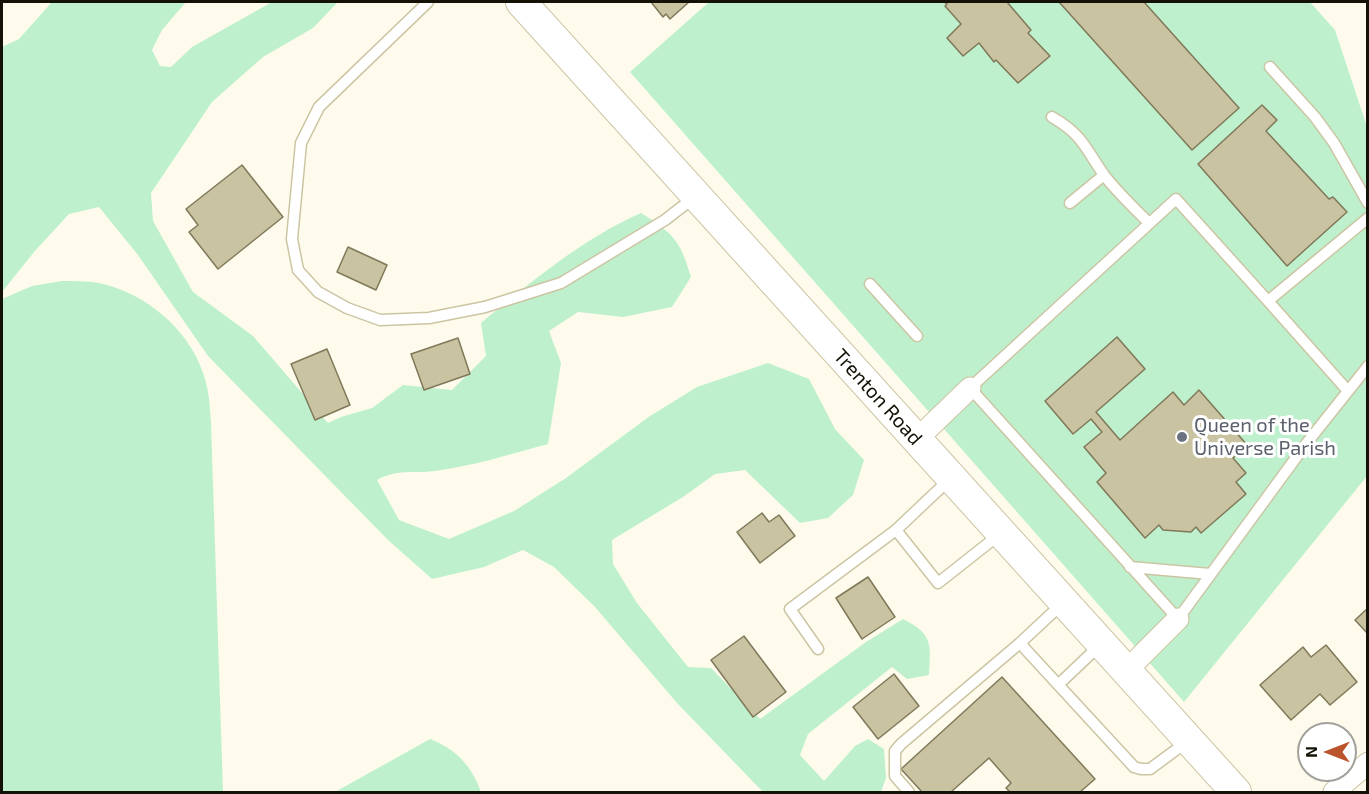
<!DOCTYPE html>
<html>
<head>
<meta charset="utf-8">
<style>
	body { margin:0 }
	#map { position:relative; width:1369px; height:794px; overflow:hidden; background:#fefbed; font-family:"Exo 2",sans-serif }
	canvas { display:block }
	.frame { position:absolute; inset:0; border:3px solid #141206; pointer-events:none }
	.north { position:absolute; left:1297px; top:722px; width:60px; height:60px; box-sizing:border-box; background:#fff; border:2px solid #a1a09b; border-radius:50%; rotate:270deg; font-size:16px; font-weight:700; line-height:24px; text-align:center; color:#141206 }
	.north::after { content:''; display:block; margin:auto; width:21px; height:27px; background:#bb542b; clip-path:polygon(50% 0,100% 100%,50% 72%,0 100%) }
</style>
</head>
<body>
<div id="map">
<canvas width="1369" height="794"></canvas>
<div class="frame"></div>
<div class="north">N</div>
</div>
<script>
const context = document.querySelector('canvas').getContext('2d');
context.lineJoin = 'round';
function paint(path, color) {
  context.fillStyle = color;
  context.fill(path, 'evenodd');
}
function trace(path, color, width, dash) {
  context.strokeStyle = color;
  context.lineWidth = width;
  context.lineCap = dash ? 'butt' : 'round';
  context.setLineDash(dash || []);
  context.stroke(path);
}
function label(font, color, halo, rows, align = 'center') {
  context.font = font + ' "Exo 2",sans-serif';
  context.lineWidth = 6;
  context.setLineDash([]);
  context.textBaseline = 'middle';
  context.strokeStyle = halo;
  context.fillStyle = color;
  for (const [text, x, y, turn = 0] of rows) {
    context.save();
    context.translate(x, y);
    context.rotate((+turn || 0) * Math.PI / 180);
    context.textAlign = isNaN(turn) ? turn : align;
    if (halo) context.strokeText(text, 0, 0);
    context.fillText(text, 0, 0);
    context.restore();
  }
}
const green = new Path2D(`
	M52,2H186L162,30L152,50L160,66L171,67L192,47L272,2H338L313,28L263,57L212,102L151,193L153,221L193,292L253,336L328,423L341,417L372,408L403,385L452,390L486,356L481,323C531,282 582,239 641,213C674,234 680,240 691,277L672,307L623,317L578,312L549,331L561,363L548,444C511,454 473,466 435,471C412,474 399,468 377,480L399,520L449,539L514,511L566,478L650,416L697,387L768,363L809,379L835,429L864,460L853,495L828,518L800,523L745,470L715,474L683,497L612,540L613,564L637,603L688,667L711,668L760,719L866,642L903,619C933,634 931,644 929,675L907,679L892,667L808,734L800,755L824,781L855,746L868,739L884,749L886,778L881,792H763L677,703L595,607L554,567L523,550L484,567L432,579L388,540L208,356L138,255L99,207L69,214L34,252L2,292V47L19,39Z
	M709,2H1310L1335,30L1367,127V476L1184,702L630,72Z
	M62,281C74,281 87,281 99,283C144,292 189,329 203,373C209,389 210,406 211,423L223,792H2V299L32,286Z
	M430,739C456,749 472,766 481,792H335Z`);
const building = new Path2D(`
	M651,2H689L670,19L666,14L663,17Z
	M944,2H1007L1031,30L1028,33L1050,56L1018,83L996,60L994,62L979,43L963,56L947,38L961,24L945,6L947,4Z
	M1059,2H1144L1239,108L1192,150Z
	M1262,105L1277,120L1266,131L1329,199L1333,197L1347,212L1287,266L1198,164Z
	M242,165L283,217L218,269L189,232L198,225L186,209Z
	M348,247L387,265L376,290L337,272Z
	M1117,337L1145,369L1096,412L1120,440L1173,392L1184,405L1199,390L1248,446L1233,458L1246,473L1236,482L1246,494L1201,533L1196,527L1191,532L1163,530L1159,525L1145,538L1097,482L1106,473L1084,447L1102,432L1091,419L1073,434L1045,401Z
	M458,338L470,374L424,390L411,354Z
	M327,349L350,405L315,420L291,364Z
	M762,513L769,522L779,515L795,536L760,563L737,532Z
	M868,577L895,617L862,639L836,598Z
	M1368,608V634L1355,620Z
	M744,636L786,692L753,717L711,660Z
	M1326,645L1357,682L1330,705L1320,694L1291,720L1260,685L1303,647L1311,657Z
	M894,674L919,706L878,739L853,707Z
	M1002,677L1095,779L1080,792H1010L1006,788L1011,783L989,758L951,792H922L901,769Z`);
const lane = new Path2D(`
	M428,2L319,107L301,143L292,239L298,270L318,292L347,308L380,320L429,318L485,307L561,283L665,220L696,196
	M1270,67L1315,117L1334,143L1368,203
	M1052,117C1083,135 1085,148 1104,175C1117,192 1134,208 1149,223
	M1070,203L1104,175
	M1368,218L1268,301L1176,199L970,388L1178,619L1306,444L1368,366
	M870,284L917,336
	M1268,301L1348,391
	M896,530L938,583L1000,534
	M1130,567L1210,574
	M1064,602L1020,643L1028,652L1134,767L1141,769H1150L1188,741
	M818,649L790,609L896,530L951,478
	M1059,684L1100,645
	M909,792L895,776V751L901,744L1020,643`);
const street = new Path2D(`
	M916,440L970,388
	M1126,671L1178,619
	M1334,792L1368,763`);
const secondary = new Path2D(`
	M521,2L1236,792`);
const markers = [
	[1182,437,6,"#6b7280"]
];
const streetNames = [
	["Trenton Road",878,397,48]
];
const worshipNames = [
	["Queen of the",1194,425],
	["Universe Parish",1194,448]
];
paint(green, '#bef0cd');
paint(building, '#cac3a1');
trace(building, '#7f7859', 1.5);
trace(lane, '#ccc5a3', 13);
trace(street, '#ccc5a3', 23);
trace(secondary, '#ccc5a3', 32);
trace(lane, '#fff', 10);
trace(street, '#fff', 21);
trace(secondary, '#fff', 30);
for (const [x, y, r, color] of markers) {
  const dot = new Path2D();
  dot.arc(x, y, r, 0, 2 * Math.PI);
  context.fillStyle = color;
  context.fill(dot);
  trace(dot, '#fff', 2);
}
label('20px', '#141206', '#fff', streetNames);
label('20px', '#5b616d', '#fff', worshipNames, 'left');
</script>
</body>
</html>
